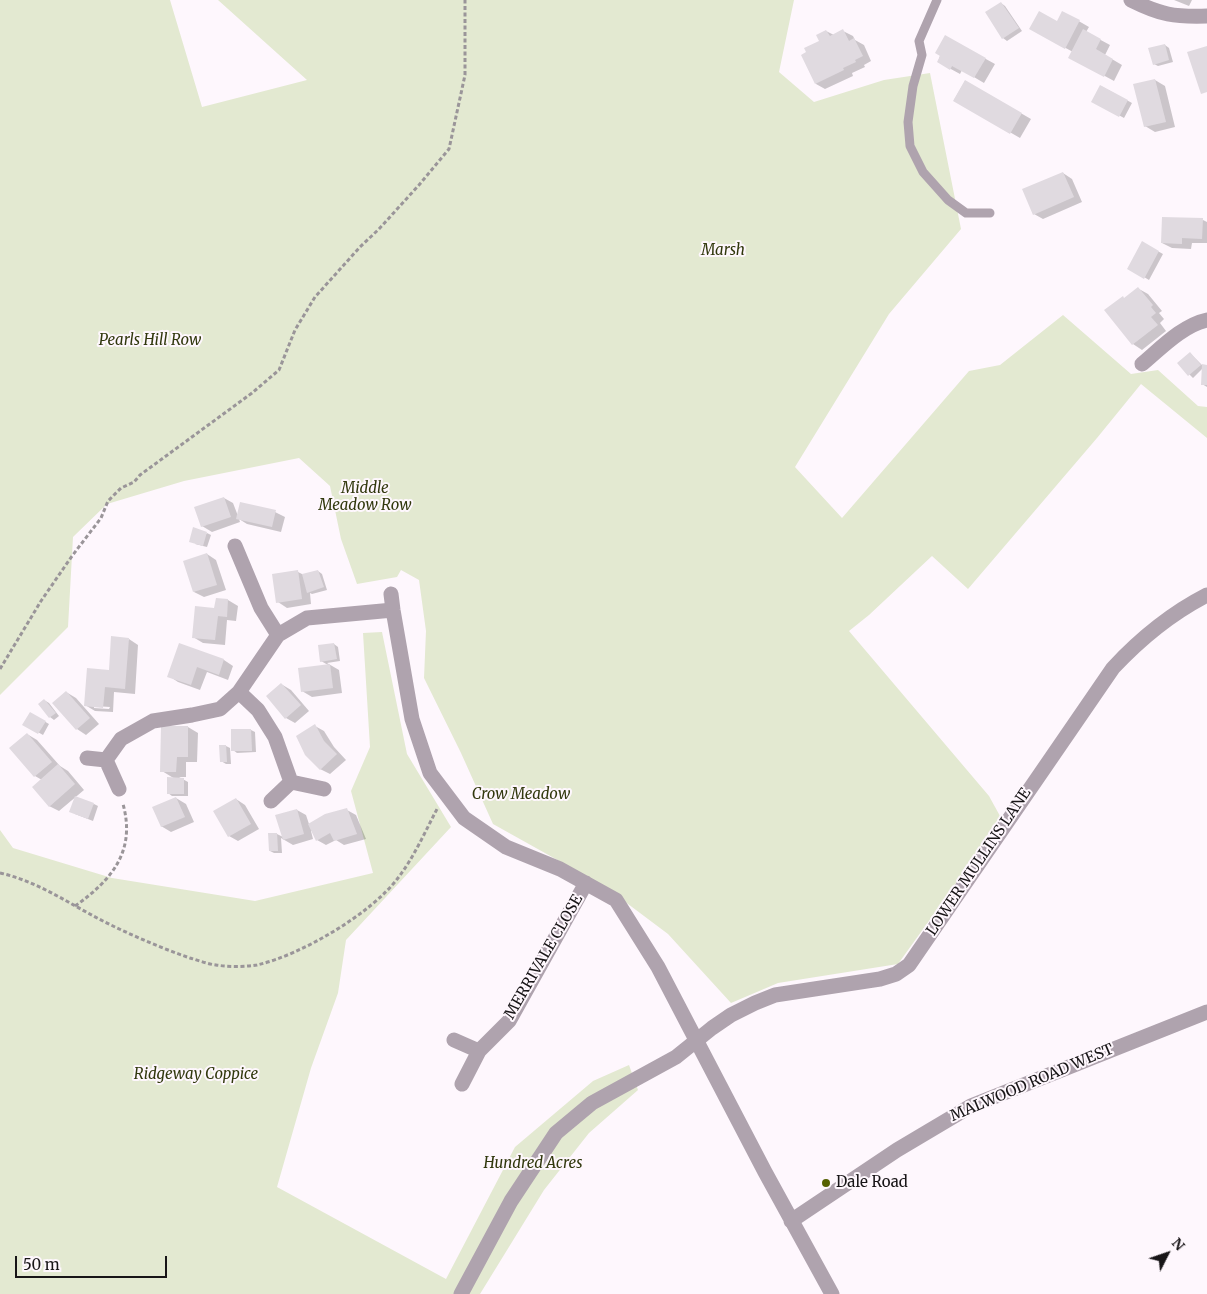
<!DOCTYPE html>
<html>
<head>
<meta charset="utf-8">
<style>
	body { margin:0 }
	#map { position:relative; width:1207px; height:1294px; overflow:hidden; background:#fef7fd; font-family:Merriweather,serif }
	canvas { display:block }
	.north { position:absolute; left:1142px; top:1229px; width:50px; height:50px; -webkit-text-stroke:4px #fef7fd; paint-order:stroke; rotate:49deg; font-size:14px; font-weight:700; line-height:20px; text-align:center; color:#181517 }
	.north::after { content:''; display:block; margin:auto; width:18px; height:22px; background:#181517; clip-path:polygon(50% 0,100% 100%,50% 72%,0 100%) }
	.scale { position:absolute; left:15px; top:1256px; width:152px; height:22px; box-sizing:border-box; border:2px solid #181517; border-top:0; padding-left:6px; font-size:15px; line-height:18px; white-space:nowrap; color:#181517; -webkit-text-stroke:4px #fef7fd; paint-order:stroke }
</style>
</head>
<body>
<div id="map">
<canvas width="1207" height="1294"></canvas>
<div class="north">N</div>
<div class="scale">50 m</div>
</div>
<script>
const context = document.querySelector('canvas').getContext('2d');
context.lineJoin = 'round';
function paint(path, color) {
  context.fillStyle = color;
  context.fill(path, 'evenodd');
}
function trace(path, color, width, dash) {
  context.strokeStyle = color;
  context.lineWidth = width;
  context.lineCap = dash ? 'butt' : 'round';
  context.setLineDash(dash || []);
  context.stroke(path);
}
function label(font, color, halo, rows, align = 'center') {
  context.font = font + ' Merriweather,serif';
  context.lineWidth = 4;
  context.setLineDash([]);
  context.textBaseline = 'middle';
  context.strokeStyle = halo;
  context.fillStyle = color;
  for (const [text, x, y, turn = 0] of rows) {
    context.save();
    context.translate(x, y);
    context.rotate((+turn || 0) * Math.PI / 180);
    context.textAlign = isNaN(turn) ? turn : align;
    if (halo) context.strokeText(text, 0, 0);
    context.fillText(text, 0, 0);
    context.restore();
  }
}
const green = new Path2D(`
	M0,0H170L202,107L307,80L218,0H794L779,72L814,102L884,80L930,73L961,229L889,314L795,467L842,518L969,371L1000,365L1063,315L1131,374L1158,370L1198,406L1207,407V438L1141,384L1097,438L968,589L932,556L869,615L849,631L989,796L1000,816L954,886L898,964L778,983L731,1003L668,934L604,886L493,824L461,753L424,678L426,631L419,580L401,570L397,577L357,584L341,539L330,486L299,458L184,481L107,504L73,537L68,627L0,695Z
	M382,632L407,754L451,827L346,940L338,993L311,1068L277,1187L446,1279L515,1147L593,1081L629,1065L638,1090L589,1133L544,1190L480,1294H0V830L13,848L112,878L255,901L373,873L351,791L370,747L363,633Z`);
const shadow = new Path2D(`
	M1174,0H1192L1189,6Z
	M1001,3L1005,6L1022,31L1007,41L1003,38Z
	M1063,12L1089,27L1086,32L1110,45L1105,55L1122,65L1114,81L1070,57L1073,52L1031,29L1057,23Z
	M826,31L834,35L843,31L853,36L855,40L864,45L871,61L864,65L865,67L852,73L853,76L825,89L816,84L821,41Z
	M946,37L995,64L984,83L962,70L960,74L938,62Z
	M1165,45L1169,48L1173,62L1158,66L1154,64Z
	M1155,80L1165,86L1175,127L1155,132L1145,126Z
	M965,81L1031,119L1020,138L954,100Z
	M1101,86L1132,103L1124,118L1093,101Z
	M1063,173L1072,179L1082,202L1043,219L1034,214Z
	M1203,220L1207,222V243H1192L1191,249L1172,248L1162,243Z
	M1143,243L1163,254L1149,280L1129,268Z
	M1139,289L1148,294L1162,311L1159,313L1164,319L1160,323L1166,331L1142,350L1133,344L1126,299Z
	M1190,353L1203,366H1207V387L1202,384L1203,368L1193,378L1178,363Z
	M224,498L233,503L238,516L275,512L285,517L281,532L247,524L239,519L240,522L212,532L202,526Z
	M207,533L211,535L207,547L195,544Z
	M207,554L216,560L226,590L204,597L194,592Z
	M318,571L322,574L327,590L312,594L310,593L311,604L287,608L278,602L298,572L304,575Z
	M217,599L228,600L238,606L236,621L227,620L225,645L203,643L193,637L216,609Z
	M129,639L138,645L135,694L114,692L113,712L95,711L85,705L110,671ZM94,706L110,707L109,709L94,708Z
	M334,644L338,647L340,661L327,663L339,670L342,693L312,697L302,691L328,665L321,661Z
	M180,645L224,660L233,666L228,680L207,672L200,690L178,682L169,676Z
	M281,684L291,690L309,711L295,723L286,718Z
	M66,692L76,698L99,724L86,735L77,729Z
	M44,700L49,703L59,716L54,720L50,717Z
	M30,713L49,724L43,735L24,724Z
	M315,726L324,731L334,747L346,760L330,774L320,769Z
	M162,727H188L198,733L197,762H186V777H179L188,782V796H172L168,793L175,779L162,771Z
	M251,730L255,732L256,752L237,753L233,750Z
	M27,734L37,740L60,766L68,771L84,790L59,811L49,806L42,780L35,776Z
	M226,746L230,748L231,764H226L221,761Z
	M176,798L186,804L194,822L171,832L161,826Z
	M236,799L245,805L259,829L238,841L229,836Z
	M94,804L98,806L93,821L75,814Z
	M297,810L306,815L309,824L347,810L356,815L366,839L344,845L336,840L326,845L317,840L313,831H311L313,839L293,845L281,838L282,853H274L270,851L277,834L283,837Z`);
const building = new Path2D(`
	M1001,2L1019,28L1002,39L985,12Z
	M1039,11L1057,21L1062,11L1080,20L1065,49L1029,29Z
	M843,29L849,41L854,38L863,56L855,60L856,62L843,68L844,70L815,84L801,55L806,52L804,48L819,41L816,35L826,30L830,36Z
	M1083,29L1101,39L1096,49L1113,59L1104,77L1068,58Z
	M945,35L986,58L974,78L952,66L950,70L937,62L940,56L935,53Z
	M1165,44L1169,60L1153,65L1148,48Z
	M1207,46V92L1201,94L1187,52Z
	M1155,79L1166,122L1144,127L1133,84Z
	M965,80L1022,113L1010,134L953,101Z
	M1100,85L1128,100L1119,117L1091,102Z
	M1063,172L1074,197L1033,215L1022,189Z
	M1162,217L1203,218L1202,239L1182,238V244L1161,243Z
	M1142,241L1159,251L1144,279L1127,269Z
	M1138,287L1153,305L1151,307L1156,313L1151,317L1158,325L1132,345L1104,310L1123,296L1124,298Z
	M1190,352L1201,365L1188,376L1177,363Z
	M1202,364L1207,365V385H1201Z
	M224,497L231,517L201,527L194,507Z
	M240,502L276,510L272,527L236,519Z
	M193,527L207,532L203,546L189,542Z
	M207,553L217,585L193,592L183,561Z
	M298,570L302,599L276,603L272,574Z
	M318,570L324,587L307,593L302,574Z
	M216,598L228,599L227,617L218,616L215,640L192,638L195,606L214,608Z
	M111,636L129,638L125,689L105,687L103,708L84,706L87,668L109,670Z
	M179,643L224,659L219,675L197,667L191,685L167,677Z
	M334,643L337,659L320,662L318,645Z
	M330,664L333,688L301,692L298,668Z
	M281,683L301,705L285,719L266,696Z
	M66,691L90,718L76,730L52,703Z
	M44,699L56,713L49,718L38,704Z
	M30,712L46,721L38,734L22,725Z
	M315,724L324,741L337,754L320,770L305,755L296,736Z
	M161,726H188V757H177L176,772H160Z
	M231,729H251L252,751H231Z
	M27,733L52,762L34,777L9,748Z
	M219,745H226L227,762H220Z
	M58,764L75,784L49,807L32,787Z
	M167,777L184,778V794H167Z
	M75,796L94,803L88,819L69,812Z
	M176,797L185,817L161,827L152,807Z
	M236,798L251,824L228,837L213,811Z
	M347,808L357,834L334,841L330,833L316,841L308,824L325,814Z
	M297,809L304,834L283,840L275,815Z
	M268,833H277L278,851H269Z`);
const path = new Path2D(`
	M0,669L41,601L72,556L101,518L108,501L121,488L134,482L140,475L252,393L279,370L295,330L315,297L360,247L379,229L419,185L449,149L465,75V0
	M0,873C41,882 75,908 113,926C138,938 164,949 190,958C198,960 207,964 216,965C229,967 244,967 257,965C301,955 371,914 398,878C414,857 425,832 437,809
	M75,906C112,880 136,851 123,804`);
const lane = new Path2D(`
	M937,0L919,41L922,55L913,86L908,122L910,146L923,172L948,200L966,213H990`);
const street = new Path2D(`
	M1131,0C1161,15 1174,17 1207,16
	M1142,364C1161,348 1183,325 1207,320
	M235,546L261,608L278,635
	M391,594L393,610L412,719L430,773L464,818L506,847L560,869L616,900L658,967L765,1172L832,1294
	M87,758L106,760L121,739L153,721L192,715L220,709L239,692
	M106,760L119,789
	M291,782L324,789
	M271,801L291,782L275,737L258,710L239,692L278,635L307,618L393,610
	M454,1040L479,1051
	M462,1084L479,1051L509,1021L586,883
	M791,1221L897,1150L971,1106L1207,1012
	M461,1294L511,1201L556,1133L592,1103L676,1057L712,1028L731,1015L755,1003L775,995L880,979L896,974L909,965L1113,668C1141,638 1170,614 1207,595`);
const markers = [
	[826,1183,5,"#556000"]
];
const parkNames = [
	["Marsh",723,251],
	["Pearls Hill Row",150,341],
	["Middle",365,489],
	["Meadow Row",365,506],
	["Crow Meadow",521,795],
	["Ridgeway Coppice",196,1075],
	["Hundred Acres",533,1164]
];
const streetNames = [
	["LOWER MULLINS LANE",979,862,-56],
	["MERRIVALE CLOSE",544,957,-60],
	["MALWOOD ROAD WEST",1032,1083,-23]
];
const poiNames = [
	["Dale Road",836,1183]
];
paint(green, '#e3e9d1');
paint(shadow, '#0003');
paint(building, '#e0dae0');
trace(path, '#9a9599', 3, [4, 2.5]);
trace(lane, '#afa3ae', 9);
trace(street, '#afa3ae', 15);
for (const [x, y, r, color] of markers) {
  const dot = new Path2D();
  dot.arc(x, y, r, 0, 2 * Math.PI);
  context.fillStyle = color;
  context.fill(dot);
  trace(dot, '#fef7fd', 2);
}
label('italic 15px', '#31380d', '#fef7fd', parkNames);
label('15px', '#181517', '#fef7fd', streetNames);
label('15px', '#181517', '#fef7fd', poiNames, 'left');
</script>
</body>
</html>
